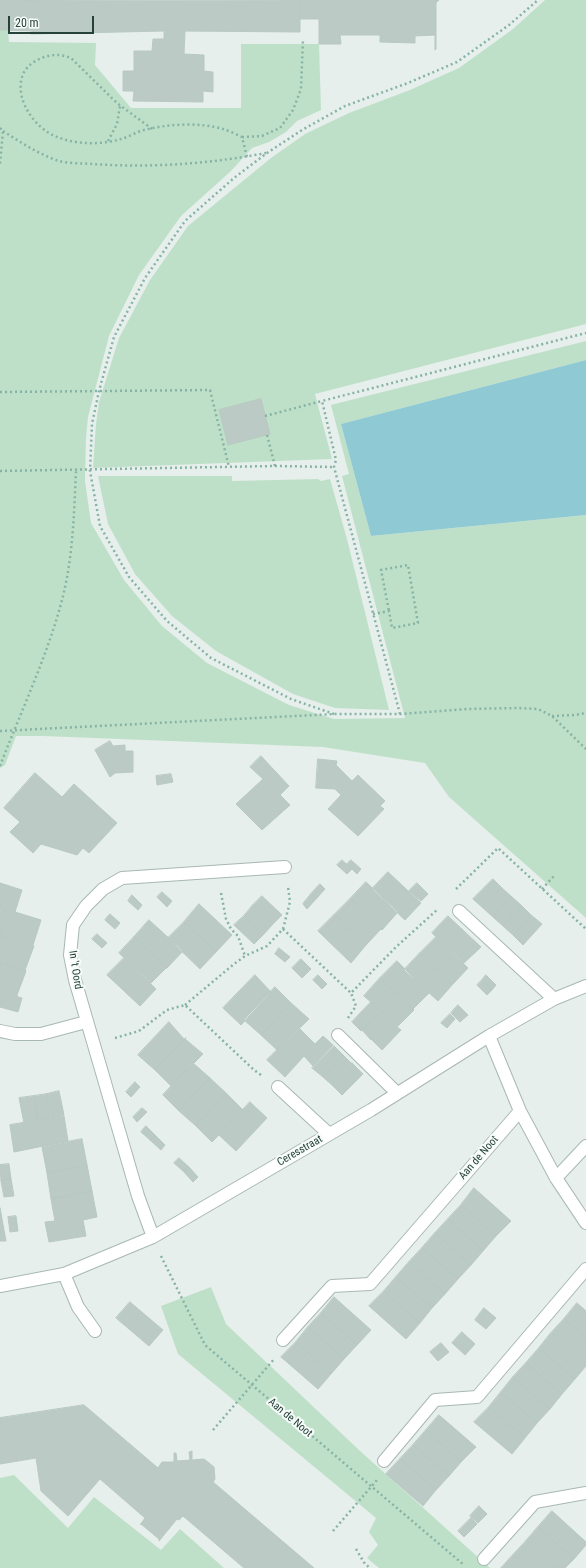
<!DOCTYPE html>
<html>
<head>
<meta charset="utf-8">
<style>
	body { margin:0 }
	#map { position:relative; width:586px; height:1568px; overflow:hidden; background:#e6efeb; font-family:"Roboto Condensed",sans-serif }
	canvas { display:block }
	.scale { position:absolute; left:8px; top:16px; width:86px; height:18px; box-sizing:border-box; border:2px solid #24423a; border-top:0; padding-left:5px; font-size:12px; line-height:14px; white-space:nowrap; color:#24423a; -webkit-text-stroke:3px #f7fbf9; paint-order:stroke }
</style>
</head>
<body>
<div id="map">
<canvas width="586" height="1568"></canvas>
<div class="scale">20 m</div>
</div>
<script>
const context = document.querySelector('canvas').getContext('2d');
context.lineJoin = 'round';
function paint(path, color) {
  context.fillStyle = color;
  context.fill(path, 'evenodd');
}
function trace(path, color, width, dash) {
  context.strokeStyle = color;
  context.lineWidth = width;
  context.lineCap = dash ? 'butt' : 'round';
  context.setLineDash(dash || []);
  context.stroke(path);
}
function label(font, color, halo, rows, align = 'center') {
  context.font = font + ' "Roboto Condensed",sans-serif';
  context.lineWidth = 4;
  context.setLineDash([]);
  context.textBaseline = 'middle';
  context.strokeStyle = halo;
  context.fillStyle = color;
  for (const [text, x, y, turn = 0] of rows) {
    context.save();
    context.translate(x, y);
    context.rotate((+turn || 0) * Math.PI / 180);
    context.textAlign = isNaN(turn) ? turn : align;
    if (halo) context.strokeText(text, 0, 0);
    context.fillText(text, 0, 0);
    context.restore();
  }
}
const green = new Path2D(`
	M545,0H586V324L315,394L332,459L93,468L96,424L99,402L119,338L150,280L188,226L271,158L305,134L349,113L410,90L459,68L513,29Z
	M0,30L8,31L9,42L96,43L95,65L131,108H241V44H319L321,110L297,121L286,132L269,142L252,148L231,171L181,216L139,275L109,336L88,417L86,438L85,481L91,523L124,580L162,626L207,663L289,705L334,719L405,718L342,476L349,474L331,405L586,341V360L341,424L371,536L586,515V918L449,797L425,763L323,747L43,736H16L5,765L0,768Z
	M98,476H232V481L318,479L321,481L330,479L347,539L389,710L335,708L293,694L216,651L172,616L135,574L108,524Z
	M211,1287L226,1324L359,1450L490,1568H379L367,1558L378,1545L369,1532L376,1518L178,1354L161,1306Z
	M14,1475L68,1528L94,1497L161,1550L180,1529L224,1568H0V1478Z`);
const water = new Path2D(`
	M586,360V515L371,536L341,424Z`);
const building = new Path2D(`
	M300,0V32L185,31L184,54L204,55V71L213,72V92L203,91V102L133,101L134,91H123V71H134V51H152L153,39H164V31L31,34L32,31L0,30V1Z
	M300,0H439L436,3V49L435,50V35L415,36V43L380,42V35H340L341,44H319V19H300Z
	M261,399L270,434L228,445L219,410Z
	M110,741L113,746L125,745V751H133V772L115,773L110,777L95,750Z
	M261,756L289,786L280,795L290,805L262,830L236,804L263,779L250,767Z
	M318,759L337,761L336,765L352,781L358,775L385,801L380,806L384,809L358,836L328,809L341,795L335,789L316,788Z
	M35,773L62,797L74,784L117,823L89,853L83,848L77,855L41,844L33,853L10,832L20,822L4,808Z
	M171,774L173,782L157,785L156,776Z
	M342,860L352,869L347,874L337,865Z
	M351,860L361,869L357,874L347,864Z
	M388,872L421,903L405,920L372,889Z
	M493,879L502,888L483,908L473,899Z
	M366,882L398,912L382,930L350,899Z
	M0,883L22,890L15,912L41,920L33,945L0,935V914L1,910L0,909Z
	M417,883L428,894L421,901L409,891Z
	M320,884L325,889L316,899L311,894Z
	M502,888L512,897L493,917L483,908Z
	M162,892L172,901L167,907L157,897Z
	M311,894L316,899L307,909L303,904Z
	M132,895L142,905L138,910L128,901Z
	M262,896L282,915L273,924L253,905Z
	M512,897L522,906L503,926L493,917Z
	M350,899L381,929L366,945L334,915Z
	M199,904L232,935L216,952L184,922Z
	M253,905L273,924L263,935L244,916Z
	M522,906L531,915L513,935L503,926Z
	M110,914L120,923L115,929L105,920Z
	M334,915L366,945L351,963L318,931Z
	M531,915L542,924L523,945L513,935Z
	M244,916L263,935L254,944L234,925Z
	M448,916L481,947L464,963L432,933Z
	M149,920L183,951L167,968L134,937Z
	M184,922L216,952L200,969L168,938Z
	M97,934L107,943L102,948L92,939Z
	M0,935L34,946L25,970L26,971L0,963Z
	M134,937L167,968H166L151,983L119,953Z
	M436,937L468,968L453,984L420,953Z
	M279,948L290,957L285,962L275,954Z
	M420,953L453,984L438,1001L404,970Z
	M124,958L156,989L140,1006L107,975Z
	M301,959L311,969L302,978L292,968Z
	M397,961L429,993L413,1009L380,978Z
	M0,963L26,971L17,995L18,997L22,998L18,1012L0,1007Z
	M255,975L271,992L241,1025L223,1008Z
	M318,975L327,984L322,989L313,980Z
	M486,975L496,985L492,990L482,980Z
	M380,978L414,1010L397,1027L401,1030L382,1050L372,1040L391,1020L364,996Z
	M482,980L492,990L487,995L477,985Z
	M275,987L291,1003L261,1035L244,1020Z
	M371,1002L381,1011L361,1031L352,1022Z
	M291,1003L309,1019L277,1050L261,1035Z
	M458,1005L468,1015L460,1022L451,1013Z
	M381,1010L391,1020L371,1040L362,1030Z
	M450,1014L455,1019L447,1028L441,1023Z
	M169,1022L184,1039L186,1038L155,1070L138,1055Z
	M299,1028L315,1044L323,1036L333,1045L313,1066L304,1056L285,1077L267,1060Z
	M186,1038L185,1039L203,1054L171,1086L155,1070Z
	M334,1046L343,1055L323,1077L312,1068Z
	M343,1055L352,1064L332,1085L323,1077Z
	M193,1063L210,1078L179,1111L163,1095Z
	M352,1063L363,1074L342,1095L332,1085Z
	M210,1078L227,1094L196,1126L179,1111Z
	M135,1082L140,1087L131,1097L126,1092Z
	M59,1091L64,1115L51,1118L47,1094Z
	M47,1094L50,1118L38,1121L34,1096Z
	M227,1094L243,1110L212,1142L196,1126Z
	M34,1096L38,1121L24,1123L19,1098Z
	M250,1102L267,1118L236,1151L219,1135Z
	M142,1108L147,1112L137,1122L133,1117Z
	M64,1116L68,1141L14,1152L10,1125Z
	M146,1126L156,1136L150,1140L141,1132Z
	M156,1136L165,1145L161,1150L150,1140Z
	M82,1139L87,1165L47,1173L42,1147Z
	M179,1158L189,1167L184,1172L174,1163Z
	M9,1164L11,1179L1,1181L0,1165Z
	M87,1165L92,1191L51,1199L47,1173Z
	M189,1167L198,1177L193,1182L184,1172Z
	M11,1179L14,1196L4,1197L1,1181Z
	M474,1188L511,1221L496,1236L461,1205Z
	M92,1191L97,1217L83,1220L86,1236L49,1242L45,1222L55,1221L51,1199Z
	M461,1205L496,1236L483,1251L448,1219Z
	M0,1208L6,1241H0Z
	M16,1216L18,1231L10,1232L8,1217Z
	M448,1219L483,1251L471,1265L435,1233Z
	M435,1233L471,1265L458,1279L422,1248Z
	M422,1248L458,1279L445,1294L409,1262Z
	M409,1262L445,1294L432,1308L396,1277Z
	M396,1277L432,1308L420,1323L384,1291Z
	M384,1291L420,1323L406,1339L369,1306Z
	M334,1297L371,1330L357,1345L321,1313Z
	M130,1302L163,1330L149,1346L116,1318Z
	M577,1303L586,1311V1338L564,1319Z
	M484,1308L496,1318L486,1329L475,1320Z
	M321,1313L357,1345L344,1359L308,1327Z
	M564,1319L586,1338V1364L551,1333Z
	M308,1327L344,1359L331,1374L296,1342Z
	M462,1332L475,1344L465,1355L452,1343Z
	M551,1333L586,1364V1366L575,1379L539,1348Z
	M296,1342L331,1374L318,1389L281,1357Z
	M441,1343L449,1352L438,1361L430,1352Z
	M539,1348L575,1379L562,1394L526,1363Z
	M526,1363L562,1394L550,1409L513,1377Z
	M513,1377L550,1409L537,1423L501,1392Z
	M501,1392L537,1423L525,1438L489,1407Z
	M84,1405L158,1468L162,1462H174V1453H176L177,1461L190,1460L189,1452L192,1451V1460L204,1459L214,1467L215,1479L213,1482L314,1568H244L183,1516L179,1520L177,1519L159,1541V1539L141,1524L140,1525L145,1518L100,1479L68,1516L41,1491L36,1458L0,1464V1418Z
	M489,1407L525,1438L512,1454L474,1422Z
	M439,1415L476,1447L461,1462L426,1430Z
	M426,1430L461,1462L449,1476L413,1445Z
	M413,1445L449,1476L436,1490L400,1459Z
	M400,1459L436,1490L423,1506L386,1474Z
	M479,1506L487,1514L478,1523L470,1516Z
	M552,1511L586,1542V1545L574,1559L538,1527Z
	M471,1518L477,1524L464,1537L458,1531Z
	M538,1527L574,1559L565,1568H556L526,1541Z
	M526,1541L556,1568H527L513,1555Z
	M513,1555L527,1568H501Z`);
const path = new Path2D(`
	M0,128L3,131L0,164
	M152,129L117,103L72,59C56,49 27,59 22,77C15,100 35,128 55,136C75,145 101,145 121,139C129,137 136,132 144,130C167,124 200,122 223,129C229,131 236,134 242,137L247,157
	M3,131C20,142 37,153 56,160C67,164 82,163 93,164C151,168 208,164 266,153
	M242,137L262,136L280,128L293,110L301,89L303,39
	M108,141L117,124L120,106
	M0,392L210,390L229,467
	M265,416L322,401
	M267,435L275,466
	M0,471L275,466L334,467
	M373,614L389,611L392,628L418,623L408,565L381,570L389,611
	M334,714L291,699L211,658L167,621L129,577L100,526L90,471L92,424L99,391L114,337L145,278L185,221L234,178L267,153L302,130L345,106L408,83L457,62L509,25L538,0
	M400,714L334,467L336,460L322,401L586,333
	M552,716L575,715L586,713
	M0,731L334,714H400L467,709L518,708L538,709L552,716L586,749
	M0,766C21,711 47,657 62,600C73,558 74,514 76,471
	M456,889L498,848L586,929
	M542,889L554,876
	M221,893L226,919L231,929L238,936L245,956
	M283,929L290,902L288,887
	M185,1005L234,964L245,956L267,946L283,929L351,993L396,947L438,909
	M348,1018L356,1006L351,993
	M115,1038L139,1031L167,1010L185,1005L254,1070L261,1075
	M161,1256L205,1345L464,1565
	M213,1430L275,1358
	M333,1531L377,1480
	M356,1549L365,1564L370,1568`);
const minor = new Path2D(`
	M459,911L554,999
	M0,1031L15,1034H41L86,1022
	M338,1035L397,1093
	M489,1036L520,1111L556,1178L586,1223
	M278,1087L329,1134
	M556,1178L586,1146
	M153,1237L138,1196L75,980L70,955L73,925L86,906L103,889L122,878L285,867
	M64,1274L78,1307L95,1331
	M0,1286L64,1274L153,1237L371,1110L489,1036L554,999L586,986
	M283,1340L332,1286L370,1284L520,1111
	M384,1461L435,1400L477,1397L586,1269
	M484,1559L535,1502L586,1493`);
const streetNames = [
	["In 't Oord",75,970,81],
	["Ceresstraat",300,1151,-30],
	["Aan de Noot",479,1158,-49],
	["Aan de Noot",290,1418,40]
];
paint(green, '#bfe0c8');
paint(water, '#8ec9d4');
paint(building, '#bbcac4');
trace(building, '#b8c9c2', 1);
trace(minor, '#a8b8b2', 14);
trace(path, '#86b3a5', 2.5, [2, 3]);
trace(minor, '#fff', 12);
label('11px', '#24423a', '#f7fbf9', streetNames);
</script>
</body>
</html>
